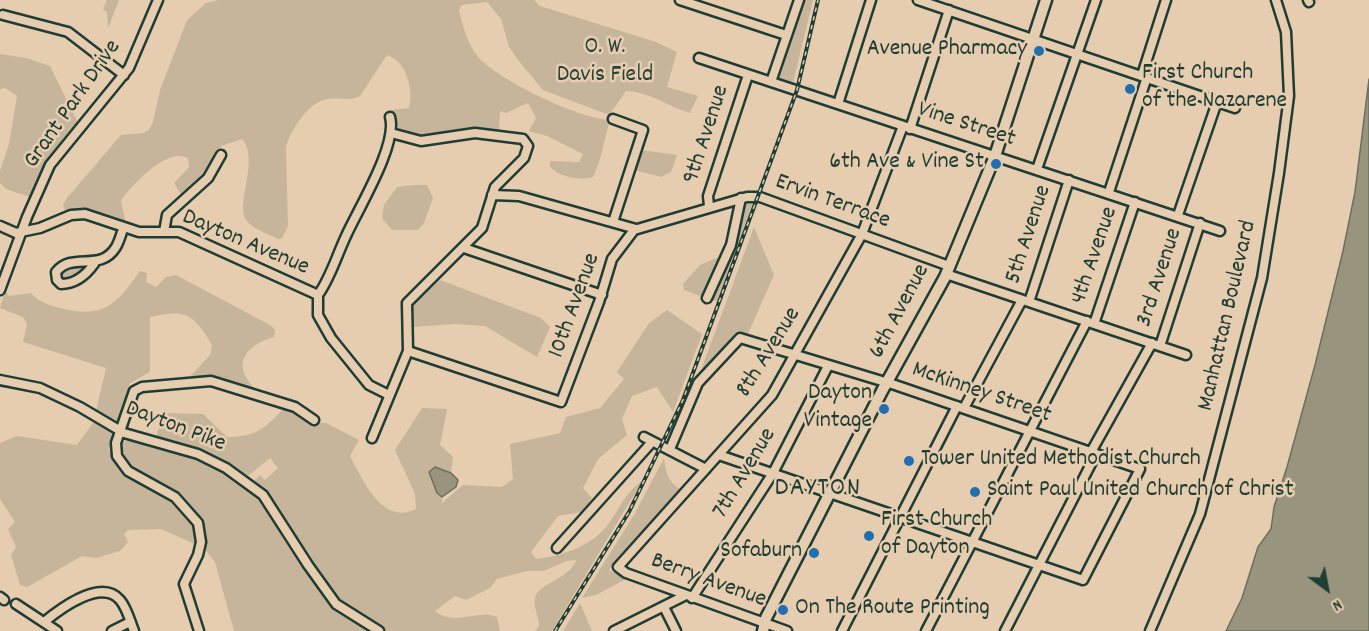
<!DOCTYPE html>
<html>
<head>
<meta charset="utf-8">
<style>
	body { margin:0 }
	#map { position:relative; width:1369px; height:631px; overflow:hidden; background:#e7cdaf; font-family:Dekko,sans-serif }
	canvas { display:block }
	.north { position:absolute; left:1297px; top:559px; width:60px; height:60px; -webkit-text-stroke:4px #e7cdaf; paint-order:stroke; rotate:148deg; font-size:16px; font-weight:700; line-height:24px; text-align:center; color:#1f3d34 }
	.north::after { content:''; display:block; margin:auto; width:21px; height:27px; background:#1f3d34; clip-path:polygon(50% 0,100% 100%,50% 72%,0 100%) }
</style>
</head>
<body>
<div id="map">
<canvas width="1369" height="631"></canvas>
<div class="north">N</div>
</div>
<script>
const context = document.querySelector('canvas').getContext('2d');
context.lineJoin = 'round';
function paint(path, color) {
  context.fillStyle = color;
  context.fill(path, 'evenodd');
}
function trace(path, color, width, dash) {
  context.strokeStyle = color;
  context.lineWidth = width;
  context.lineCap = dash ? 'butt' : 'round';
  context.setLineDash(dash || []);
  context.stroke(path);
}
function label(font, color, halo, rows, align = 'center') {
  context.font = font + ' Dekko,sans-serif';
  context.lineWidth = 5;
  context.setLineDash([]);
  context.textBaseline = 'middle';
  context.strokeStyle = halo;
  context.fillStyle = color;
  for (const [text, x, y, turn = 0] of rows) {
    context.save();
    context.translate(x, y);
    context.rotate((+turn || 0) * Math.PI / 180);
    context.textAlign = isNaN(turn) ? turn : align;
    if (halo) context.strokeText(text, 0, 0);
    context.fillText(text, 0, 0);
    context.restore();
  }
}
const green = new Path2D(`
	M107,0H119L108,28L107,12L103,9Z
	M218,0H534L540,6L656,42L677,52L667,87L698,96L690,113C667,106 650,92 626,91L609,115L543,90L518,60L509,47L501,19L487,2L462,5L459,10C462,24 468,45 478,57C500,81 577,118 610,120C604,140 602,159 593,177C580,181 560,177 550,167V161L579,162L583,154L547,136L529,131L536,118L528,103L506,113L500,111L499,133L424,139L401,133L395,122L392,110L409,108C414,89 406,61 387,55L360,96C349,102 340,97 328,99C309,101 290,131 286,147L288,226L282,238L278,239C269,234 252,229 246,220C235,205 260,158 242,139L221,146L219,152H215L212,160L215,161L207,174L182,196L174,183L189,167L188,159C170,145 131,185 121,201L126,224C104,219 90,208 66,214L63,205L67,198L121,135L143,133L149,130L153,122L160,90L187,20L206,3Z
	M805,0H813L793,83L779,79Z
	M0,54L26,58L50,66L78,123L50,157L30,197L6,189L0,183V171L9,144L17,96L5,88L0,89Z
	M641,150L677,155L671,172L661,177L634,170Z
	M413,185H427L433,198L424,223L418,230H392L382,218L384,205L397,187Z
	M753,203L717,301L712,300L733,249L741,209L745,205Z
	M754,227L774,275L747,336L737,335L698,378Z
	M726,254L703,297L684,290L683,284L700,265Z
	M81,264H86L87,268L67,281L60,280L62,271Z
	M140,271L147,273L146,282L156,287L166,277L176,275L270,325L275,330L274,337C244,345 230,367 257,390L212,378L185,382L210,355L212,345C193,313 186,309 150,317V372L130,383L119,419L115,422L96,411L106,368L23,342L27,324L23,317L0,308L5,291L9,296L31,293C37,301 49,305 59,308C104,319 116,305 140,271Z
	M440,280L541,318L550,327L537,357L485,326L454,324L412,327V306Z
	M667,310L702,334L673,412L657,387L632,396L622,419L627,435L598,459L583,488L592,498L582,512L558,516L531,552L536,559C562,556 593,546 609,523C620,507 626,492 643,480L552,631H535L539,626C539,618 533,605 535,598C538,583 570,579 576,560L567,561L543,571H526L497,579L490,588L466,600L455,596L435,611C454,627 478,609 497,617L500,631H383L341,604L268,495L254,481L260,475L265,480L278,468L270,458L248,476L209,455L157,441V432L168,413L203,414L227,437C257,437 265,428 285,407L298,411L310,422L326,423L359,440L350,456C363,480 382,526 416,509L415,494L395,450L422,408L447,409L440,445L453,457L451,473L435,467L437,493L442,497V503L463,485L502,487L513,479L510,444L560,433L566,417L600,408L624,379L617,372L649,323Z
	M95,420L113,433L109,450C123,495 197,489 197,545L161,529L128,530L124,534L128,542L120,551L96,558L82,556L27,587L20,585L11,555L16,547L8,529L15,522L0,499V443L17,436L77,445Z
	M130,440L208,462L255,492L290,550L331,606L370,631H234L215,562L203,547L201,522L196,514L174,493L139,474L126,464L120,447L123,442Z
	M664,458C666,472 667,481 680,489L609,570L626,579L596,595L582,598L634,515Z
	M580,603L592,631H563Z`);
const water = new Path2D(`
	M1369,79V631H1226L1242,598L1258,547L1271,529L1274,507L1287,467L1315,365L1343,251L1355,192Z
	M435,467L451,473L458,480L456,487L442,497L437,493L429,472Z`);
const minor = new Path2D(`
	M680,0L786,35
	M918,0L1235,108
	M1308,0L1309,2
	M3,15L68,32L124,75
	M699,58L1220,231
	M1142,75L1166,0
	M771,82L799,0
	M838,104L871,0
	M910,129L949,10
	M1037,169L1096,0
	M1109,192L1147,77
	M492,195L519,196L636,229
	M709,206L708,196L748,75
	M1178,215L1217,102
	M613,222L643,130L613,119
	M0,226L16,233L40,228L71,215L85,214L139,232H179L318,295
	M164,232L167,215L208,178L221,155
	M464,248L602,295
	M94,264C86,275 76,284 61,284L57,280L56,272C73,251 100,273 116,247C119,242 121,235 123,229
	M946,274L1186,355
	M0,290L27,217L50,165L129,68L158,0
	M707,298L731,245L741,198
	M1029,302L1069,180
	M1094,324L1135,202
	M1160,346L1200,223
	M408,351L561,402L599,302L612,259L634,230L747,197H760L949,266
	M0,380L40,388L80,407L124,433L198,454L226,468L263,495L308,565L336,604L379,631
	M389,395L369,385L331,338L318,315V295C330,279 337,255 346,236C358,209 398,145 390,117
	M964,408L1022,300
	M644,437L706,469
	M372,438L408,351L407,303L482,228L495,187L524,158L528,146L523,139L475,133L421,141L391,133
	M670,449L698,383L740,338L895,385L1140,469L1083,580L719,455
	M557,548L652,442
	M0,597L4,600
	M692,598L773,473L828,366
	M16,604L57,631
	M664,607L676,631
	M44,622C60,609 101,578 120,600C127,608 130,621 134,631
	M112,631L130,622
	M199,631L184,584L198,555L201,542L198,523L175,497L128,471L117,456L116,443L134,391L142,387L211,381L295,407L314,420
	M614,631L686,595
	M787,631L626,573L618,567L772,395L862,234L903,126
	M842,631L957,406
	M926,631L1087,321
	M1005,631L1093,460L1091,452L1152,343
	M1150,631L1200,514L1262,278L1279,173L1289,96L1286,32L1276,0`);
const major = new Path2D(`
	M763,631L766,618L882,391L945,277L995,156L1046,0`);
const rail = new Path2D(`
	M555,631L629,512L683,400L797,90L818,0`);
const markers = [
	[1039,51,6,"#1f6fb2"],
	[1130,89,6,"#1f6fb2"],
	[996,164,6,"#1f6fb2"],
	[884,409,6,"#1f6fb2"],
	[909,461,6,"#1f6fb2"],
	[975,492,6,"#1f6fb2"],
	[869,536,6,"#1f6fb2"],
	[814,553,6,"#1f6fb2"],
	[783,610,6,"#1f6fb2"]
];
const parkNames = [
	["O. W.",605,49],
	["Davis Field",605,77]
];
const poiNames = [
	["Avenue Pharmacy",1027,51,"right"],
	["First Church",1142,75],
	["of the Nazarene",1142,103],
	["6th Ave & Vine St",984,164,"right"],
	["Dayton",872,395,"right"],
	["Vintage",872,423,"right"],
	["Tower United Methodist Church",921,461],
	["Saint Paul United Church of Christ",987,492],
	["First Church",881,522],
	["of Dayton",881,550],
	["Sofaburn",802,553,"right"],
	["On The Route Printing",795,610]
];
const streetNames = [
	["Grant Park Drive",74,105,-55],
	["Vine Street",966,126,18],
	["9th Avenue",708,135,-72],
	["Ervin Terrace",832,203,20],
	["5th Avenue",1030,235,-72],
	["Dayton Avenue",245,244,23],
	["4th Avenue",1096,256,-71],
	["3rd Avenue",1161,278,-72],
	["10th Avenue",576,306,-70],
	["6th Avenue",901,312,-62],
	["Manhattan Boulevard",1229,316,-77],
	["8th Avenue",770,353,-58],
	["McKinney Street",981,394,19],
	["Dayton Pike",175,428,21],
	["7th Avenue",746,474,-59],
	["Berry Avenue",708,582,20]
];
const quarterNames = [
	["DAYTON",818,490]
];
paint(green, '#c6b59a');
paint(water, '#98947e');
trace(water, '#687160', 1.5);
trace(minor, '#1f3d34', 13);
trace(major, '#1f3d34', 15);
trace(minor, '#e7cdaf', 8);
trace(major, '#e7cdaf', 10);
trace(rail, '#1f3d34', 4);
trace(rail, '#e7cdaf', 1.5, [4.5]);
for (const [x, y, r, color] of markers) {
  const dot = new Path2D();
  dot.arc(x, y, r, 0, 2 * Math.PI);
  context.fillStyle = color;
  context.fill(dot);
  trace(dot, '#e7cdaf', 2);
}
label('24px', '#274339', '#e7cdaf', parkNames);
label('24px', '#1f3d34', '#e7cdaf', poiNames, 'left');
label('24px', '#1f3d34', '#e7cdaf', streetNames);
context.letterSpacing = '1.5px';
label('27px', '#1f3d34', '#e7cdaf', quarterNames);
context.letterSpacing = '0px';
</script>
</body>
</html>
